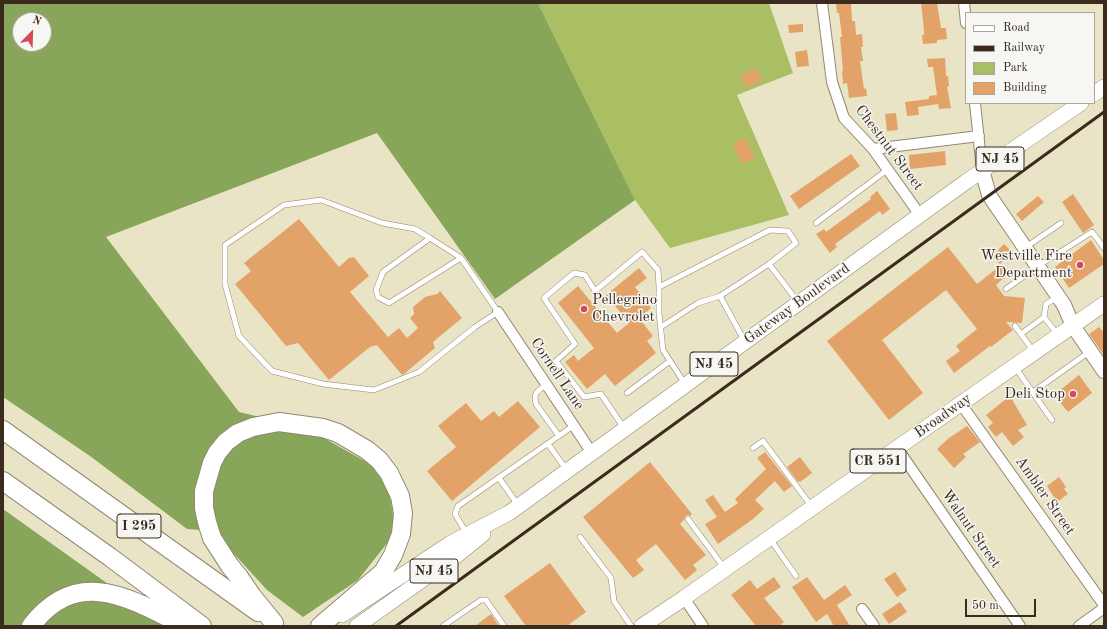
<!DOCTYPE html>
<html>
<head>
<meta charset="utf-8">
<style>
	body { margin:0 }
	#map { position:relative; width:1107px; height:629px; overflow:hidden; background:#e9e4c6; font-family:"Old Standard TT",serif }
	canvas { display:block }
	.frame { position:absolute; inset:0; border:4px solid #3b2a1e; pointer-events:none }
	.legend { position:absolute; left:965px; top:12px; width:130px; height:92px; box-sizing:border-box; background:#f6f6f2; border:1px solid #aba49d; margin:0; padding:5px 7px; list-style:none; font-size:12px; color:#3b2a1e }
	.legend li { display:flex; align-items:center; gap:8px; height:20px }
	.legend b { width:20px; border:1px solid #aba49d }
	.north { position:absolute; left:12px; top:12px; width:40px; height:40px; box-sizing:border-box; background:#f6f6f2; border:1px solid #aba49d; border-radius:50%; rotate:23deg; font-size:11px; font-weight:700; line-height:16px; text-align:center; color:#3b2a1e }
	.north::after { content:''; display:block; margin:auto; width:14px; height:18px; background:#d1495b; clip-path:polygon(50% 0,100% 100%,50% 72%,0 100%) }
	.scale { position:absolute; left:965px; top:599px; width:71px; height:18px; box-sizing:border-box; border:2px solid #3b2a1e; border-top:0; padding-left:5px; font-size:12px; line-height:14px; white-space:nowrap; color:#3b2a1e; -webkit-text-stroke:3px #f6f6f2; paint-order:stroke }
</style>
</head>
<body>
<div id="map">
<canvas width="1107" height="629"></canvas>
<div class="frame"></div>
<ul class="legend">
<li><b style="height:5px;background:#fff"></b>Road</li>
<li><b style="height:5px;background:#3b2a1e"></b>Railway</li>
<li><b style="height:11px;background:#aabf63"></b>Park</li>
<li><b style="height:11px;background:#e3a267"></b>Building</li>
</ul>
<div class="north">N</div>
<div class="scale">50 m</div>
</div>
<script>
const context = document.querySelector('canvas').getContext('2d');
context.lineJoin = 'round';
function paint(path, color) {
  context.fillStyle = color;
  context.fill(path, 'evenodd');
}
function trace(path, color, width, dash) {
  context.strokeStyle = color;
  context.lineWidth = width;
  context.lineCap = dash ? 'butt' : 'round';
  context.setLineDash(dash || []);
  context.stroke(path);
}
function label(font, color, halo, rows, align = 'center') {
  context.font = font + ' "Old Standard TT",serif';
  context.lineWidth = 3;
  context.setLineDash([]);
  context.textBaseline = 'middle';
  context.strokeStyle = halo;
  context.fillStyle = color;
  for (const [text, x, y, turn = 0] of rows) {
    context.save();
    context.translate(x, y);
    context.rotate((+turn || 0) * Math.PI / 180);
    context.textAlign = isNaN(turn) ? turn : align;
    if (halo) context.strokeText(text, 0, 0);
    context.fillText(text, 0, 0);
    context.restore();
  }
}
const green = new Path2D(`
	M538,3H769L793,73L737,95L789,215L670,248L635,200Z`);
const forest = new Path2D(`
	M3,3H538L635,200L495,299L377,133L106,237L239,412L306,428L386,473L396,532L358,580L303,617L267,590L213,531L187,529L90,456L3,397ZM20,20H44V44H20Z
	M3,509L167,626H3Z`);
const building = new Path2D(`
	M851,3L852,21H855L856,35L862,34L863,47H861L863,61H860L864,89L866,88L867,96L849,98L847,83L843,84L842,71H843L840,37H842L839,13H837L836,4Z
	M921,3H937L941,28H946L947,39L937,40V43L923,44L922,35H924V30Z
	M803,24V32L789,33L788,25Z
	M807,50L809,66L797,67L795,52Z
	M945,58L946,76H948L949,86L947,87L951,108L939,109L938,104L918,107L919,115L907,116L905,102L929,99V96L937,95L933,67H928L927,59Z
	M756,68L762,80L746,88L740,76Z
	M896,113L898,130L887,131L885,114Z
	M746,138L755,159L742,164L733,144Z
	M945,151L946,165L910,169L909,155Z
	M851,154L860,166L799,209L790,196Z
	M877,191L890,209L882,215L880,211L835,244L837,247L830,253L816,234L824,229L826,232L871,199L870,197Z
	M1073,194L1094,225L1083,233L1062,202Z
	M1038,196L1044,202L1022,221L1016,214Z
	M299,219L339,267L349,258L354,257L369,276L350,292L388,337L399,328L407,338L418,328L410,318L414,314L413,307L425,297L437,294L440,291L462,318L433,342L435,348L404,374L402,375L377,345L370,347L329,380L298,343L286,346L235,284L251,271L244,263Z
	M1091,240L1104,260V264L1069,288L1055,267Z
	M1004,244L1012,252L1000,264L992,256Z
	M948,247L977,284L1000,266L1007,275L996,285L1004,296L1025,298L1022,323L1006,322L1013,330L991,347L990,346L954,373L946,361L960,351L956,346L977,329L946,290L882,340L923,393L889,420L827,341Z
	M639,268L647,278L635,287L651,308L639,318L653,336L647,341L656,353L615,386L605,374L587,389L565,362L574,355L578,361L594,348L558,303L578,286L617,333L629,323L606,295Z
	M1099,327L1104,333V355L1089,334Z
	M1079,375L1092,393L1068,412L1054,395Z
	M1010,396L1027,425L1018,430L1024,437L1013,446L1002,432L996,437L988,427L993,423L986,415L1006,399Z
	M518,401L540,427L452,501L427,471L456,447L438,426L466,403L481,421L494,411L499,417Z
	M967,426L980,442L963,454L966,457L954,468L937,449L949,438Z
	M765,452L792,486L784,492L775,481L755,500L764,509L753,519L718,544L705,524L717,517L705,500L713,495L725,512L738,503L735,499L766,469L757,458Z
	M800,457L812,473L800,482L799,481L798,482L787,467Z
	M650,462L692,514L690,516L688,515L685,516L684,520L680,524L706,555L693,565L697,570L685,580L656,544L636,560L644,570L633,578L583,517Z
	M1059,477L1066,487L1064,489L1068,494L1057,502L1047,486Z
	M550,563L586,612L567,626H526L504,596Z
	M895,572L907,590L897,597L884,579Z
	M774,577L781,587L764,598L784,622L779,626H756L731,595L750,580L757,589Z
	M807,577L824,600L845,585L852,595L837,605L850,626H834L827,614L816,622L792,587Z
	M900,602L907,612L889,624L882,614Z
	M491,614L499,626H475Z`);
const lane = new Path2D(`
	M321,200L382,223L415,229L430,238L461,258L498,312L475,327L419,372L374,390L323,384L272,371L239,336L225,284V245L284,205Z
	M816,223L887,170
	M430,238L383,272L376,290L378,297L389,303L461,258
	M1026,247L1061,223
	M1006,289L1038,266L1092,232L1104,248
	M720,296L744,340
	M1058,297L1046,304L1044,317L1058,335
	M1015,326L1034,352
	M661,327L698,303L720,296L769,264
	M1021,334L1044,317
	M1015,367L1052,420
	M685,384L663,350L659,313V287L770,230L788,231L796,243L769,264L798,302
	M546,385C538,391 533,392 536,404L559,436
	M1033,392L1089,352
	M627,393L670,361
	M624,428L601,394L584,397L556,361L575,344L544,298L574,273L585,275L595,291L642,252L658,270L659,287
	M548,444L566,469
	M753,448L763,441L812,507
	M499,478L518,505
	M688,519L725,569
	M467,534L455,514L458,506L573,426
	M580,537L611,578L614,601L631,626
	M770,539L796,576
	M443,626L481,600H486L504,626`);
const street = new Path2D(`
	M822,3L832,82L844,118L873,149L920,215
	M964,3L966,23
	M975,103L982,170
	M873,149L979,136
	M498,312L592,453
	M961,404L1104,605
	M897,448L1020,626
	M684,598L703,626
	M862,609L874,626
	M1079,626L1104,608`);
const secondary = new Path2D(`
	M982,170L989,195L1064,305L1073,326L1104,371`);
const primary = new Path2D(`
	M1094,94L1104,87
	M342,615L451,543L509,513L920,215L967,181L1081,103
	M357,626L456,556L483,534
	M642,626L684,598L897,448L1104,304`);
const highway = new Path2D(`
	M3,430L258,612
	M3,481L110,557L202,626
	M274,623L252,596L239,577L230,566L212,538L207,522L204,508V491L212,463L217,453L226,442L238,433L253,427L279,422L323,428L338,433L367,450L379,460L389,473L400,496L403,513L401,534L393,555L383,572L320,626
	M31,626C78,565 131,599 185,626`);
const rail = new Path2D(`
	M396,626L1104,112`);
const markers = [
	[1080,265,4,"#d1495b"],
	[584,309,4,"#d1495b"],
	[1073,394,4,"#d1495b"]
];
const shields = [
	[1000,159,48],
	[714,364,48],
	[878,461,56],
	[139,526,44],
	[434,571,48]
];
const shieldNames = [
	["NJ 45",1000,159],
	["NJ 45",714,364],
	["CR 551",878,461],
	["I 295",139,526],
	["NJ 45",434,571]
];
const streetNames = [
	["Chestnut Street",889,148,53],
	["Gateway Boulevard",797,304,-36],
	["Cornell Lane",557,374,56],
	["Broadway",943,416,-35],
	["Ambler Street",1045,496,55],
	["Walnut Street",971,529,55]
];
const poiNames = [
	["Westville Fire",1072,256],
	["Department",1072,273],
	["Pellegrino",592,300,"left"],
	["Chevrolet",592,317,"left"],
	["Deli Stop",1065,394]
];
paint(green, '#aabf63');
paint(forest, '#87a659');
paint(building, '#e3a267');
trace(lane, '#928772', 6);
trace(street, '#928772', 12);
trace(secondary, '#928772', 16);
trace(primary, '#928772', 16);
trace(highway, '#928772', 20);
trace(lane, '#fff', 5);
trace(street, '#fff', 10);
trace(secondary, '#fff', 14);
trace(primary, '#fff', 15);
trace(highway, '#fff', 18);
trace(rail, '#3b2a1e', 3);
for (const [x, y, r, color] of markers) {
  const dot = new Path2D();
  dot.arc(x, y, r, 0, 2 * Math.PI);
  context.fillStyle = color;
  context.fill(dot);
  trace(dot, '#f6f6f2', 1.5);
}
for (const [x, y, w] of shields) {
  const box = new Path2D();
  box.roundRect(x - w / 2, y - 12, w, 24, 3);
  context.fillStyle = '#f6f6f2';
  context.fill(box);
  trace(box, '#3b2a1e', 1);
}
label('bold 14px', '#3b2a1e', null, shieldNames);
label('15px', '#3b2a1e', '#f6f6f2', streetNames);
label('15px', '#3b2a1e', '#f6f6f2', poiNames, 'right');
</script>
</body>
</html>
